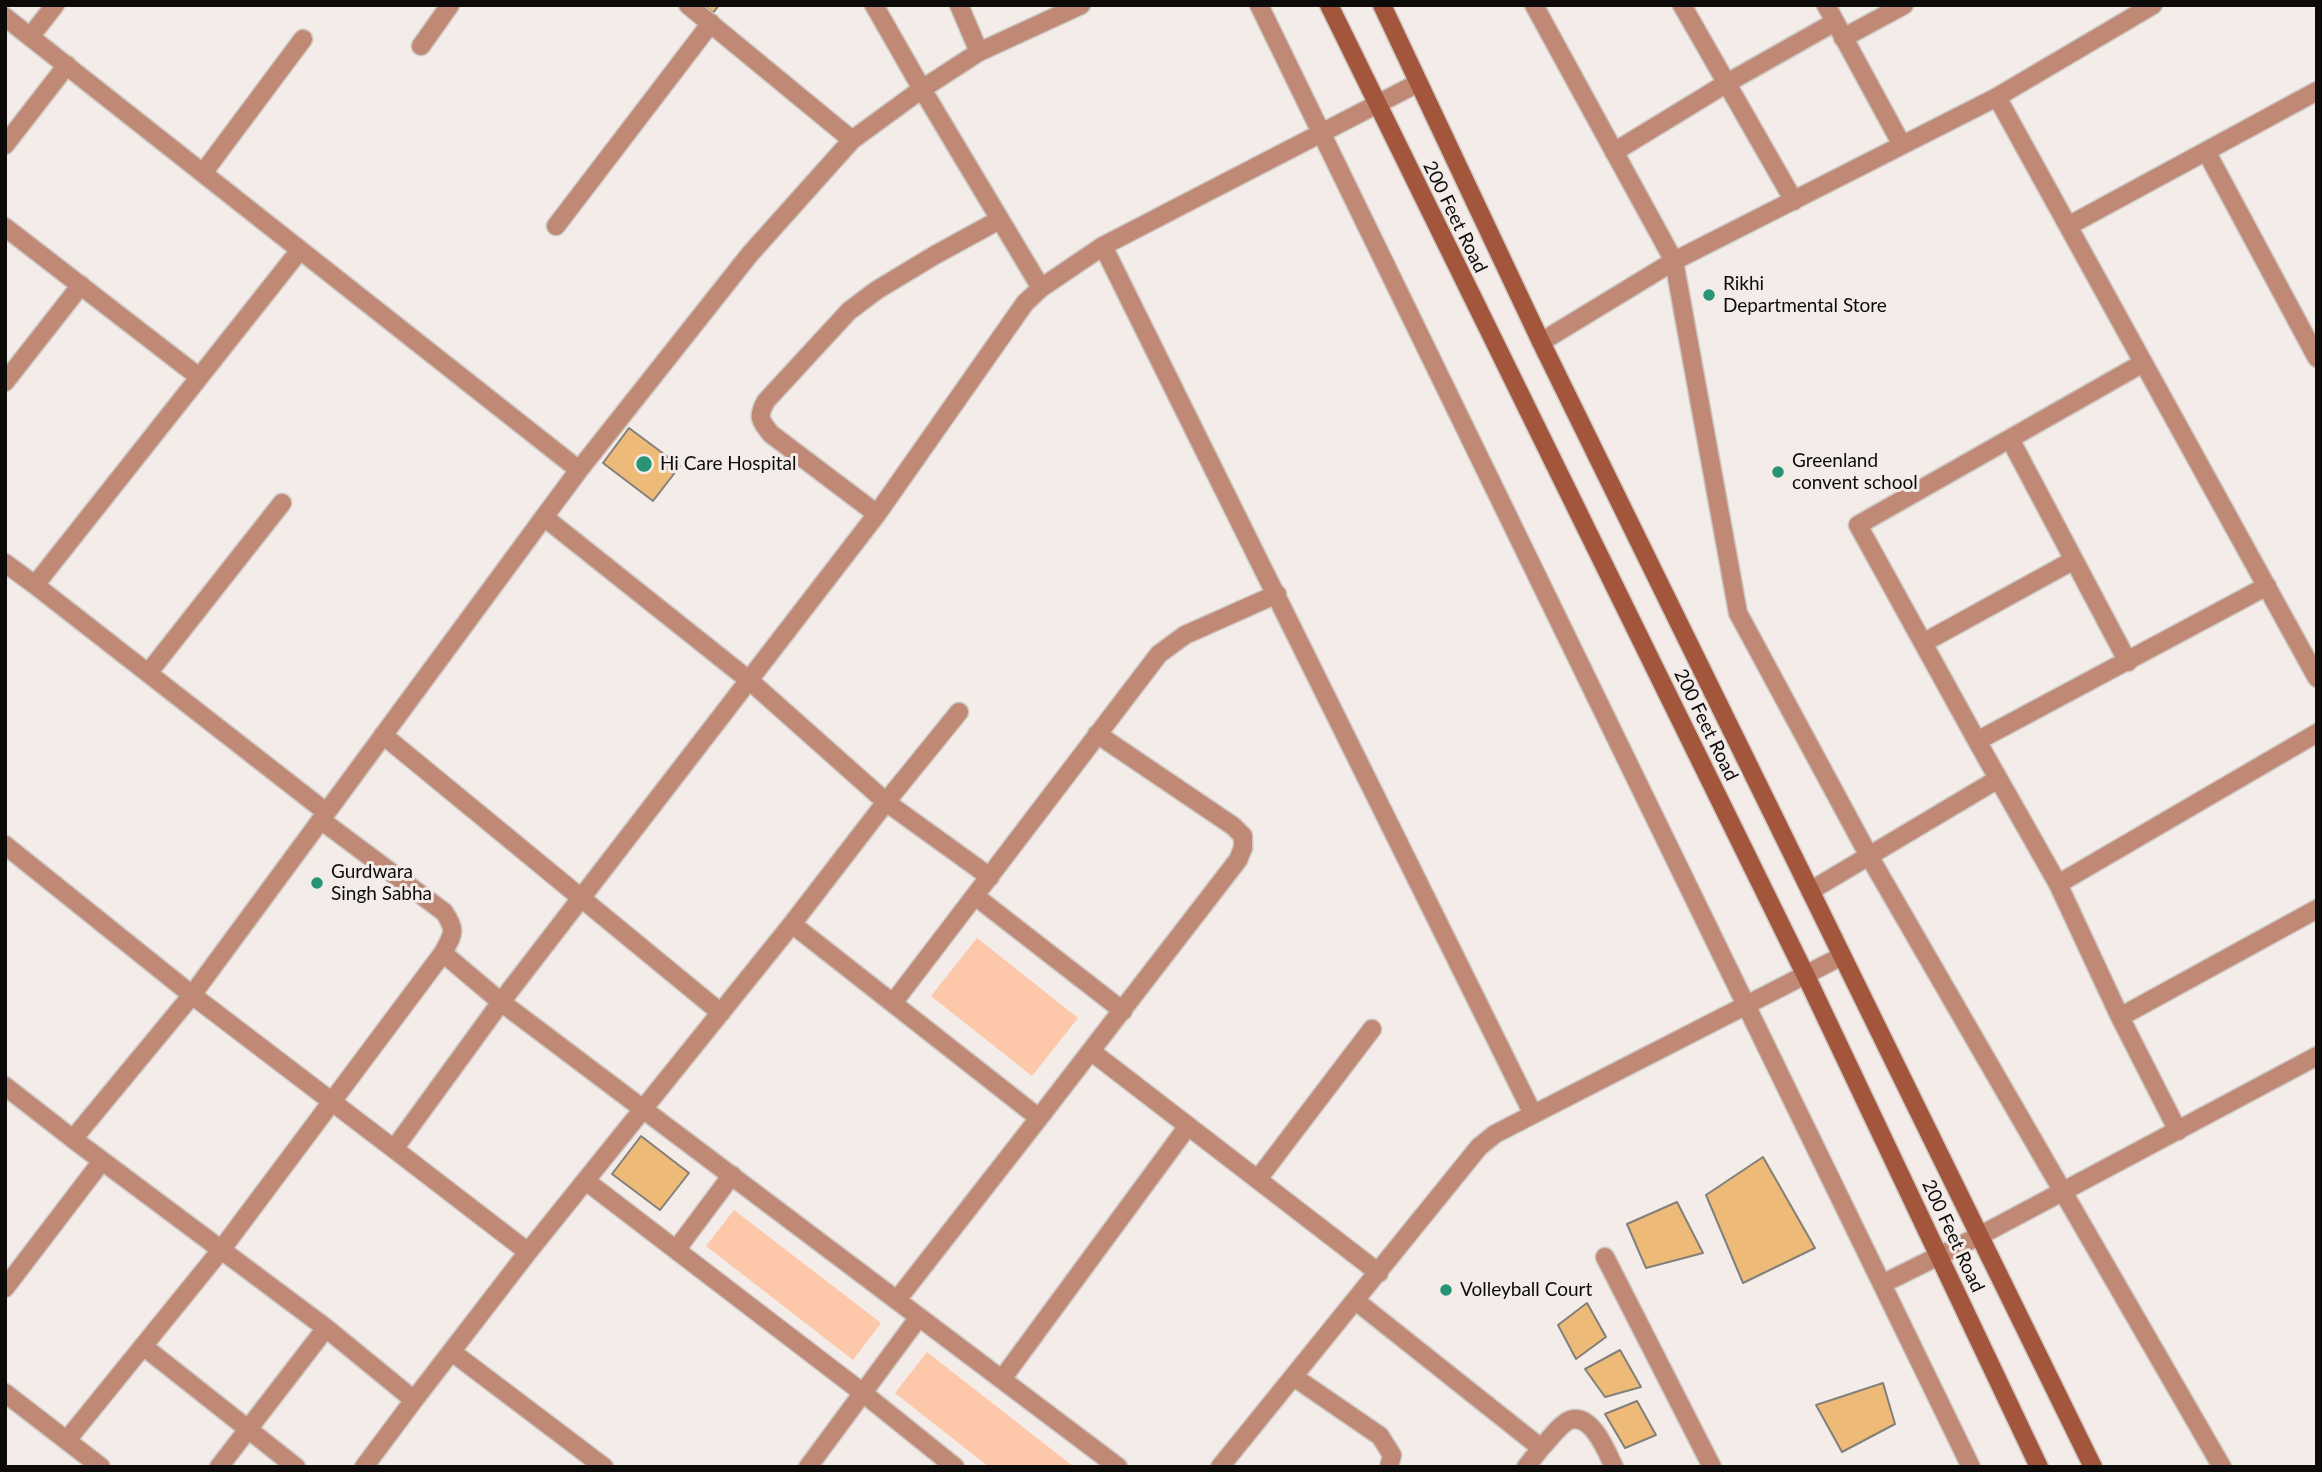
<!DOCTYPE html>
<html>
<head>
<meta charset="utf-8">
<style>
	body { margin:0 }
	#map { position:relative; width:2322px; height:1472px; overflow:hidden; background:#f3ece8; font-family:Lato,sans-serif }
	canvas { display:block }
	.frame { position:absolute; inset:0; border:7px solid #0d0b0a; pointer-events:none }
</style>
</head>
<body>
<div id="map">
<canvas width="2322" height="1472"></canvas>
<div class="frame"></div>
</div>
<script>
const context = document.querySelector('canvas').getContext('2d');
context.lineJoin = 'round';
function paint(path, color) {
  context.fillStyle = color;
  context.fill(path, 'evenodd');
}
function trace(path, color, width, dash) {
  context.strokeStyle = color;
  context.lineWidth = width;
  context.lineCap = dash ? 'butt' : 'round';
  context.setLineDash(dash || []);
  context.stroke(path);
}
function label(font, color, halo, rows, align = 'center') {
  context.font = font + ' Lato,sans-serif';
  context.lineWidth = 6;
  context.setLineDash([]);
  context.textBaseline = 'middle';
  context.strokeStyle = halo;
  context.fillStyle = color;
  for (const [text, x, y, turn = 0] of rows) {
    context.save();
    context.translate(x, y);
    context.rotate((+turn || 0) * Math.PI / 180);
    context.textAlign = isNaN(turn) ? turn : align;
    if (halo) context.strokeText(text, 0, 0);
    context.fillText(text, 0, 0);
    context.restore();
  }
}
const green = new Path2D(`
	M977,938L1078,1018L1032,1076L931,996Z
	M734,1210L881,1323L853,1360L706,1246Z
	M927,1352L1074,1467H989L895,1393Z`);
const building = new Path2D(`
	M704,5H719L713,13Z
	M629,428L680,466L653,501L603,463Z
	M641,1136L689,1173L660,1210L612,1174Z
	M1763,1157L1815,1248L1743,1283L1706,1195Z
	M1677,1202L1703,1253L1646,1268L1627,1224Z
	M1587,1303L1606,1337L1576,1359L1558,1325Z
	M1620,1350L1641,1387L1605,1397L1585,1369Z
	M1883,1383L1895,1424L1842,1452L1816,1405Z
	M1637,1401L1656,1435L1625,1448L1605,1414Z`);
const street = new Path2D(`
	M688,5L852,140
	M959,5L979,52
	M1081,5L979,52L922,89L1041,288L1103,246L1418,83
	M1259,5L1971,1467
	M1534,5L1674,261L1738,613L1869,856L2222,1467
	M1682,5L1794,201
	M1826,5L1902,145
	M5,17L579,470L544,517L750,681L886,802L792,924L528,1252L414,1400L326,1328L219,1467
	M30,37L55,5
	M1843,38L1904,5
	M421,46L450,5
	M1997,97L2317,678
	M5,145L67,65
	M2206,151L2317,358
	M1614,152L1727,83L1835,22
	M203,173L303,39
	M556,226L711,23
	M2068,226L2317,91
	M5,227L199,377
	M1103,246L1533,1114
	M300,250L35,585L326,812
	M1541,342L1674,261L1997,97L2153,5
	M2143,363L1858,525L1977,741L2267,586
	M5,382L81,285
	M2010,439L2128,662
	M579,470L750,254L852,140L922,89L874,5
	M877,514L771,434C760,420 757,417 766,401L849,311L877,290L935,255L999,220
	M5,563L35,585
	M1923,643L2074,560
	M149,672L282,503
	M959,712L886,802L990,877
	M383,735L721,1013
	M1977,741L2058,884
	M5,845L192,995L394,1149
	M1810,891L1998,779
	M975,896L1123,1011
	M792,924L1039,1118L1238,860L1243,848V836L1233,826L1097,734
	M443,953L501,1002L1118,1467
	M893,1003L1159,654L1185,635L1277,594
	M2120,1017L2317,909
	M1092,1052L1379,1273
	M5,1086L73,1139
	M2178,1131L2120,1017L2058,884L2317,733
	M1258,1179L1372,1029
	M586,1181L863,1393L955,1467
	M676,1250L732,1175
	M528,1252L394,1149L501,1002L877,514L1025,303L1041,288
	M1605,1257L1712,1467
	M1882,1284L1981,1235L2317,1056
	M5,1288L102,1161
	M897,1300L1039,1118
	M1356,1301L1541,1448L1526,1467
	M326,1328L73,1139L192,995L544,517
	M143,1346L296,1467
	M452,1352L604,1467
	M1294,1377L1380,1436L1392,1455L1389,1467
	M1002,1379L1188,1126
	M5,1393L101,1467
	M67,1440L221,1250L443,953C453,934 457,931 444,912L321,820
	M1541,1448C1549,1440 1560,1424 1570,1420C1592,1413 1607,1452 1614,1467
	M364,1467L414,1400
	M808,1467L919,1317
	M1220,1467L1479,1147L1495,1134L1842,956`);
const secondary = new Path2D(`
	M1329,5L1806,976L2039,1467
	M1382,5L1541,342L2093,1467`);
const markers = [
	[1709,295,7,"#269475"],
	[644,464,9,"#269475"],
	[1778,472,7,"#269475"],
	[317,883,7,"#269475"],
	[1446,1290,7,"#269475"]
];
const streetNames = [
	["200 Feet Road",1455,217,64],
	["200 Feet Road",1706,725,64],
	["200 Feet Road",1953,1236,65]
];
const poiNames = [
	["Rikhi",1723,284],
	["Departmental Store",1723,306],
	["Greenland",1792,461],
	["convent school",1792,483],
	["Hi Care Hospital",660,464],
	["Gurdwara",331,872],
	["Singh Sabha",331,894],
	["Volleyball Court",1460,1290]
];
paint(green, '#fdc7aa');
paint(building, '#edba78');
trace(building, '#837f7a', 2);
trace(street, '#cec8c4', 21);
trace(secondary, '#cec8c4', 21);
trace(street, '#c08976', 18);
trace(secondary, '#a4563c', 18);
for (const [x, y, r, color] of markers) {
  const dot = new Path2D();
  dot.arc(x, y, r, 0, 2 * Math.PI);
  context.fillStyle = color;
  context.fill(dot);
  trace(dot, '#f3ece8', 2.5);
}
label('19px', '#0d0b0a', '#f3ece8', streetNames);
label('19px', '#0d0b0a', '#f3ece8', poiNames, 'left');
</script>
</body>
</html>
